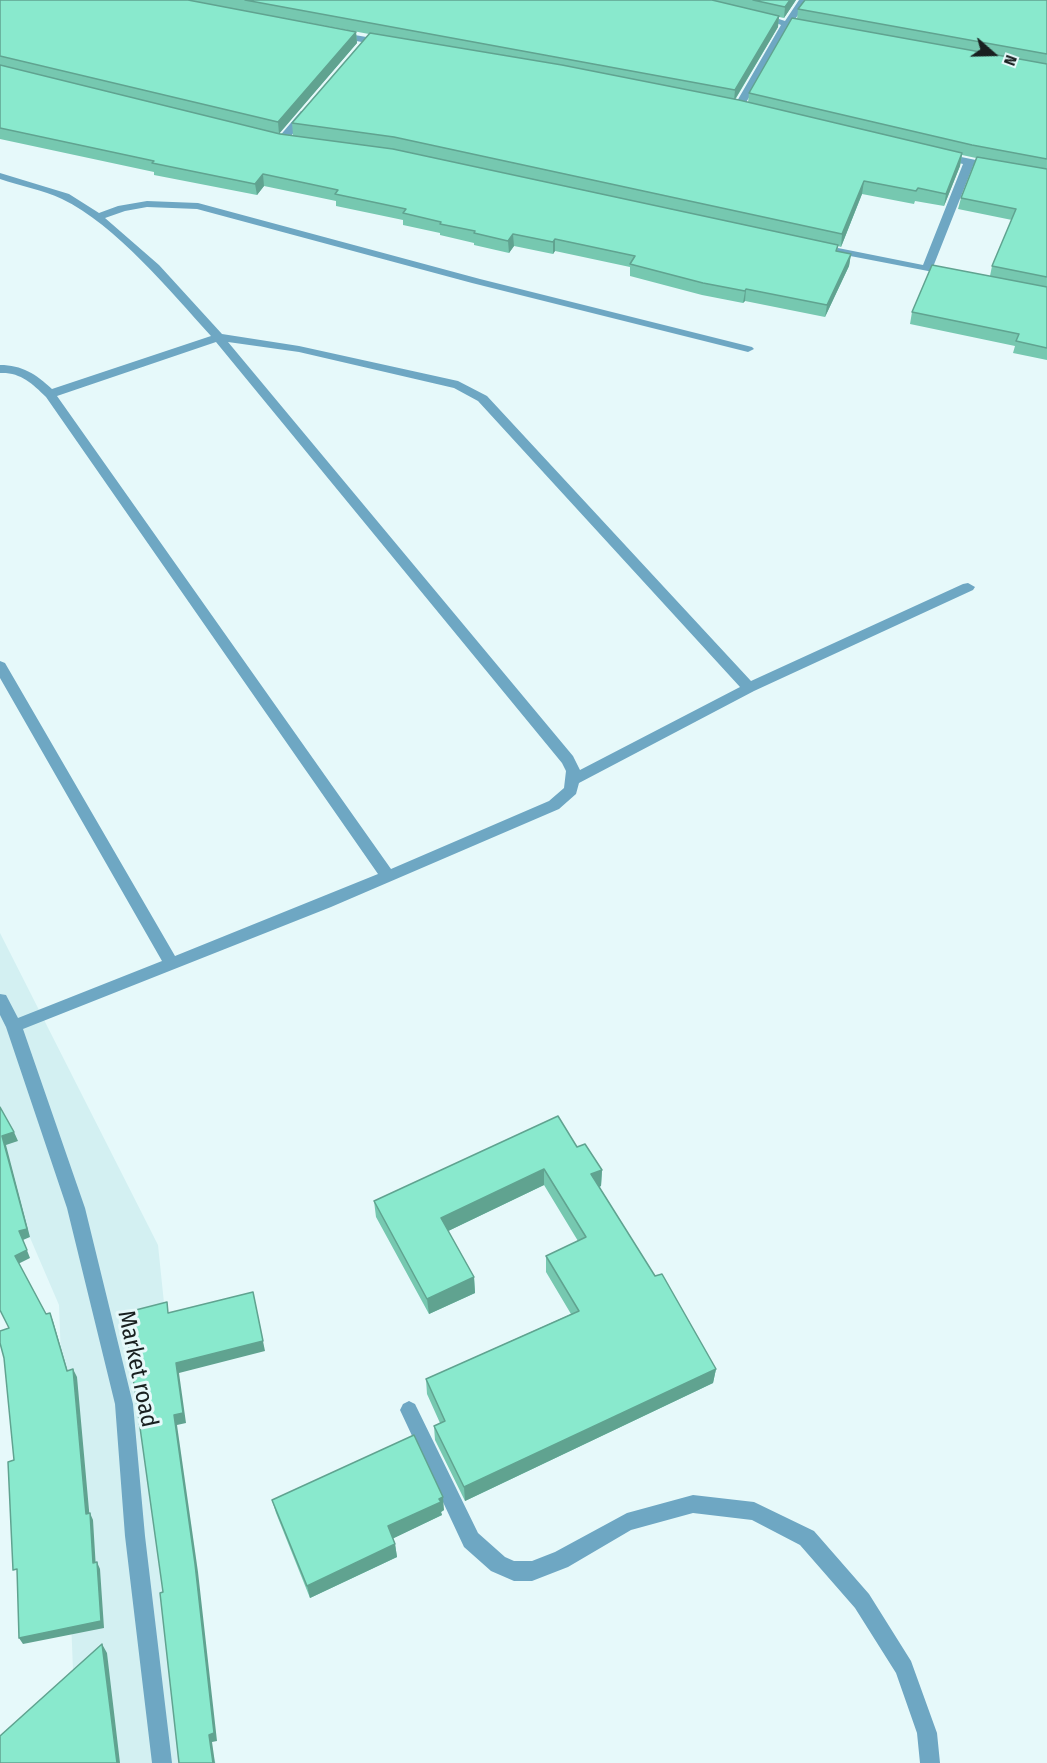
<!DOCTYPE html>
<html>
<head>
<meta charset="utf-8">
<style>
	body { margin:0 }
	#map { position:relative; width:1047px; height:1763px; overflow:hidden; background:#e6f9fa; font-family:"Fira Sans Condensed",sans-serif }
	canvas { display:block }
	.north { position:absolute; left:963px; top:24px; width:60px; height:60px; -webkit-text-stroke:4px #e6f9fa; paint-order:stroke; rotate:110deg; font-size:16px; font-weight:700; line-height:24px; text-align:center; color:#192020 }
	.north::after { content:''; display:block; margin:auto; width:21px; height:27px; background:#192020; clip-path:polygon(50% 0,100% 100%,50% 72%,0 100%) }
</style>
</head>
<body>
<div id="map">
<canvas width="1047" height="1763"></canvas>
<div class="north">N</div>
</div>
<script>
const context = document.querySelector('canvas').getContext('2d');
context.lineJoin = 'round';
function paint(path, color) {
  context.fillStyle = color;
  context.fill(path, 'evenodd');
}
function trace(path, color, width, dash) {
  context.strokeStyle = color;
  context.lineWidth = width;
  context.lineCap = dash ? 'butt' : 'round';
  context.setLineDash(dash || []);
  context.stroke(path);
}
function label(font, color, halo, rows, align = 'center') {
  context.font = font + ' "Fira Sans Condensed",sans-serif';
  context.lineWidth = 6;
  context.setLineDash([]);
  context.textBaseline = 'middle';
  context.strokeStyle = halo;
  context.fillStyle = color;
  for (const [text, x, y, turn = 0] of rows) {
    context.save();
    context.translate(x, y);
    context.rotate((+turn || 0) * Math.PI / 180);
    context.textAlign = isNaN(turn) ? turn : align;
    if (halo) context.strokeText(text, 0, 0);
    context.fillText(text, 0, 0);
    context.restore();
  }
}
const built = new Path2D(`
	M0,933L158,1245L210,1748L216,1763H2L74,1697L59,1305L0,1168Z`);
const minor = new Path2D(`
	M799,0H809L793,22L813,28L808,31L790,27L744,106L754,110L749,113L734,110L733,108L781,25L774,22L779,19L785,21Z
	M337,32L384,40L389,43L384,46L334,37L332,35Z
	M301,111L310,113L286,142H278V138Z
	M942,153L995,164L1000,167L995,170L973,166L933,267L954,272V276L814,249V245L818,244L923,265L963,164L938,158L937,156Z
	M0,173L69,194L99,213L118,206L147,201L198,203L480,279L752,347L754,349L748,352L472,283L197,209L147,207L125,211L105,218L159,265L222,334L299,346L458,381L487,396L751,681L963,584L968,583L975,587L973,590L754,691L579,783L576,794L559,809L331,907L23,1029L85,1208L133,1404L145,1536L172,1763H152L125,1536L115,1404L67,1208L6,1027L0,1015V994L6,995L18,1018L162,961L0,678V661L5,663L175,956L378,874L46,397C32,383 20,372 0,373V365C22,365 36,374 52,389L211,336C170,291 116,225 62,199C43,190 20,186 0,179ZM216,342L562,763L566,771L564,788L549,801L391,869L57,396ZM228,342L299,352L454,388L478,401L740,687L580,770L573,756Z
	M409,1401L415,1404L478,1533L505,1557L514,1561H532L555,1552L627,1513L693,1495L754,1502L814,1531L869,1594L911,1661L937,1733L940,1763H920L917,1733L896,1673L855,1608L800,1545L752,1520L693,1513L631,1530L568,1567L532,1581H514L491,1571L464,1547L400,1410L403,1404Z`);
const wall = new Path2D(`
	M0,0H796L784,18L779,17L778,27L735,100L748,103L749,93L797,19L798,9L1047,0V360L1013,353L1015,346L910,324L912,312L990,276L992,266L1012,220L958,209L961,198L976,158L962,155L960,166L944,206L915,201L914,204L862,194L841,247L838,246L837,251L851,254L849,266L825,317L745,301L743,303L702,295L630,276V267L555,251L553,254L514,246L509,253L474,245V243L440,235V233L403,225V220L336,206V201L264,186L257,195L154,175V172L0,139ZM272,16L369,34L292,123L293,135L279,133L357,43L356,32Z
	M577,1147L602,1170L601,1186L599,1187L655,1276L716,1369L713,1383L465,1501L435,1440L434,1426L440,1423L427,1394L426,1379L571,1314L546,1272V1256L578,1241L544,1185L448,1231L474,1277L475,1293L429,1314L376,1217L374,1201Z
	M272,1500L444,1510L441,1512L442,1515L393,1538L395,1544L397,1557L310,1598L276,1513Z`);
const shadedWall = new Path2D(`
	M790,0H796L784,18L785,7Z
	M779,16L778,27L734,101L735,90Z
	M356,32L357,43L279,134L278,122Z
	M962,153L960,166L944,206L946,194Z
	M263,174L264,186L257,195L255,184Z
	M864,181L862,194L841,247L842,234Z
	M513,234L514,246L509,253L508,241Z
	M555,239V251L553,254V242Z
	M851,254L849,266L825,317L827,305Z
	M746,289L745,301L743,303L745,291Z
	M14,1132L18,1141L6,1145L30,1237L23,1240L30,1258L18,1264L15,1256L19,1231L2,1136Z
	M544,1169V1185L442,1234L441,1218Z
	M602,1170L601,1186L590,1191L591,1174Z
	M474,1277L475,1293L429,1314L427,1299Z
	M253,1292L265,1351L179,1373L186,1423L177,1425L198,1572L217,1741L212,1742L215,1763H213L209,1735L174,1415L176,1363Z
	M50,1313L53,1321L70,1379L67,1371Z
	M73,1369L77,1377L90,1521L86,1514Z
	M716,1369L713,1383L465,1501L464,1487Z
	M443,1497L444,1510L441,1512L442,1515L390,1540L388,1526Z
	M90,1513L93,1520L96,1569L93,1563Z
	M395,1544L397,1557L310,1598L307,1586Z
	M97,1562L100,1569L104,1628L23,1644L19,1638Z
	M102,1644L107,1653L120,1763H117Z`);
const building = new Path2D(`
	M0,0H188L356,32L278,122L0,56Z
	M245,0H712L779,16L735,90Z
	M753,0H790L785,7Z
	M805,0H1047V54L798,9Z
	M792,18L1047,64V159L972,145L749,93Z
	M370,33L562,65L739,100L962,153L946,194L918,188L916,191L864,181L842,234L394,137L292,123Z
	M0,65L280,134L393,149L838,245L836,251L851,254L827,305L746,289L745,291L703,283L630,264L635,256L555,239L553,242L513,234L508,241L474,233L475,231L440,224L441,222L403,213L406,209L335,194L338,190L263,174L255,184L152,163L154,161L0,128Z
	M977,157L1047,169V277L992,266L1016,209L961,198Z
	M932,265L1047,287V348L1016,341L1019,334L912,312Z
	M0,1107L14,1132L2,1136L27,1229L19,1231L27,1250L15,1256L46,1314L50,1313L67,1371L73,1369L86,1514L90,1513L93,1563L97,1562L101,1621L19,1638L17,1569L13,1570L8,1462L14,1460L4,1358L0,1343V1331L9,1328L0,1310Z
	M558,1116L577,1147L585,1144L602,1170L591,1174L655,1276L662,1274L716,1369L464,1487L434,1426L445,1421L426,1379L579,1311L546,1256L586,1237L544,1169L441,1218L474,1277L427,1299L374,1201Z
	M253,1292L263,1341L176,1363L183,1413L174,1415L195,1564L214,1733L209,1735L213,1763H179L160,1593L163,1592L124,1313L167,1302L168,1313Z
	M414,1435L443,1497L439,1499L441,1502L388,1526L395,1544L307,1586L272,1500Z
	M102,1644L117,1763H0V1736Z`);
const nearStreetnames = [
	["Market road",137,1369,78]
];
paint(built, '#d3f0f2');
paint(minor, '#6ea7c3');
paint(wall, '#76c8b0');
paint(shadedWall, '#60a390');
paint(building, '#89e9cd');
trace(building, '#60a390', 1.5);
label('24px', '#192020', '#e6f9fa', nearStreetnames);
</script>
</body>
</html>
